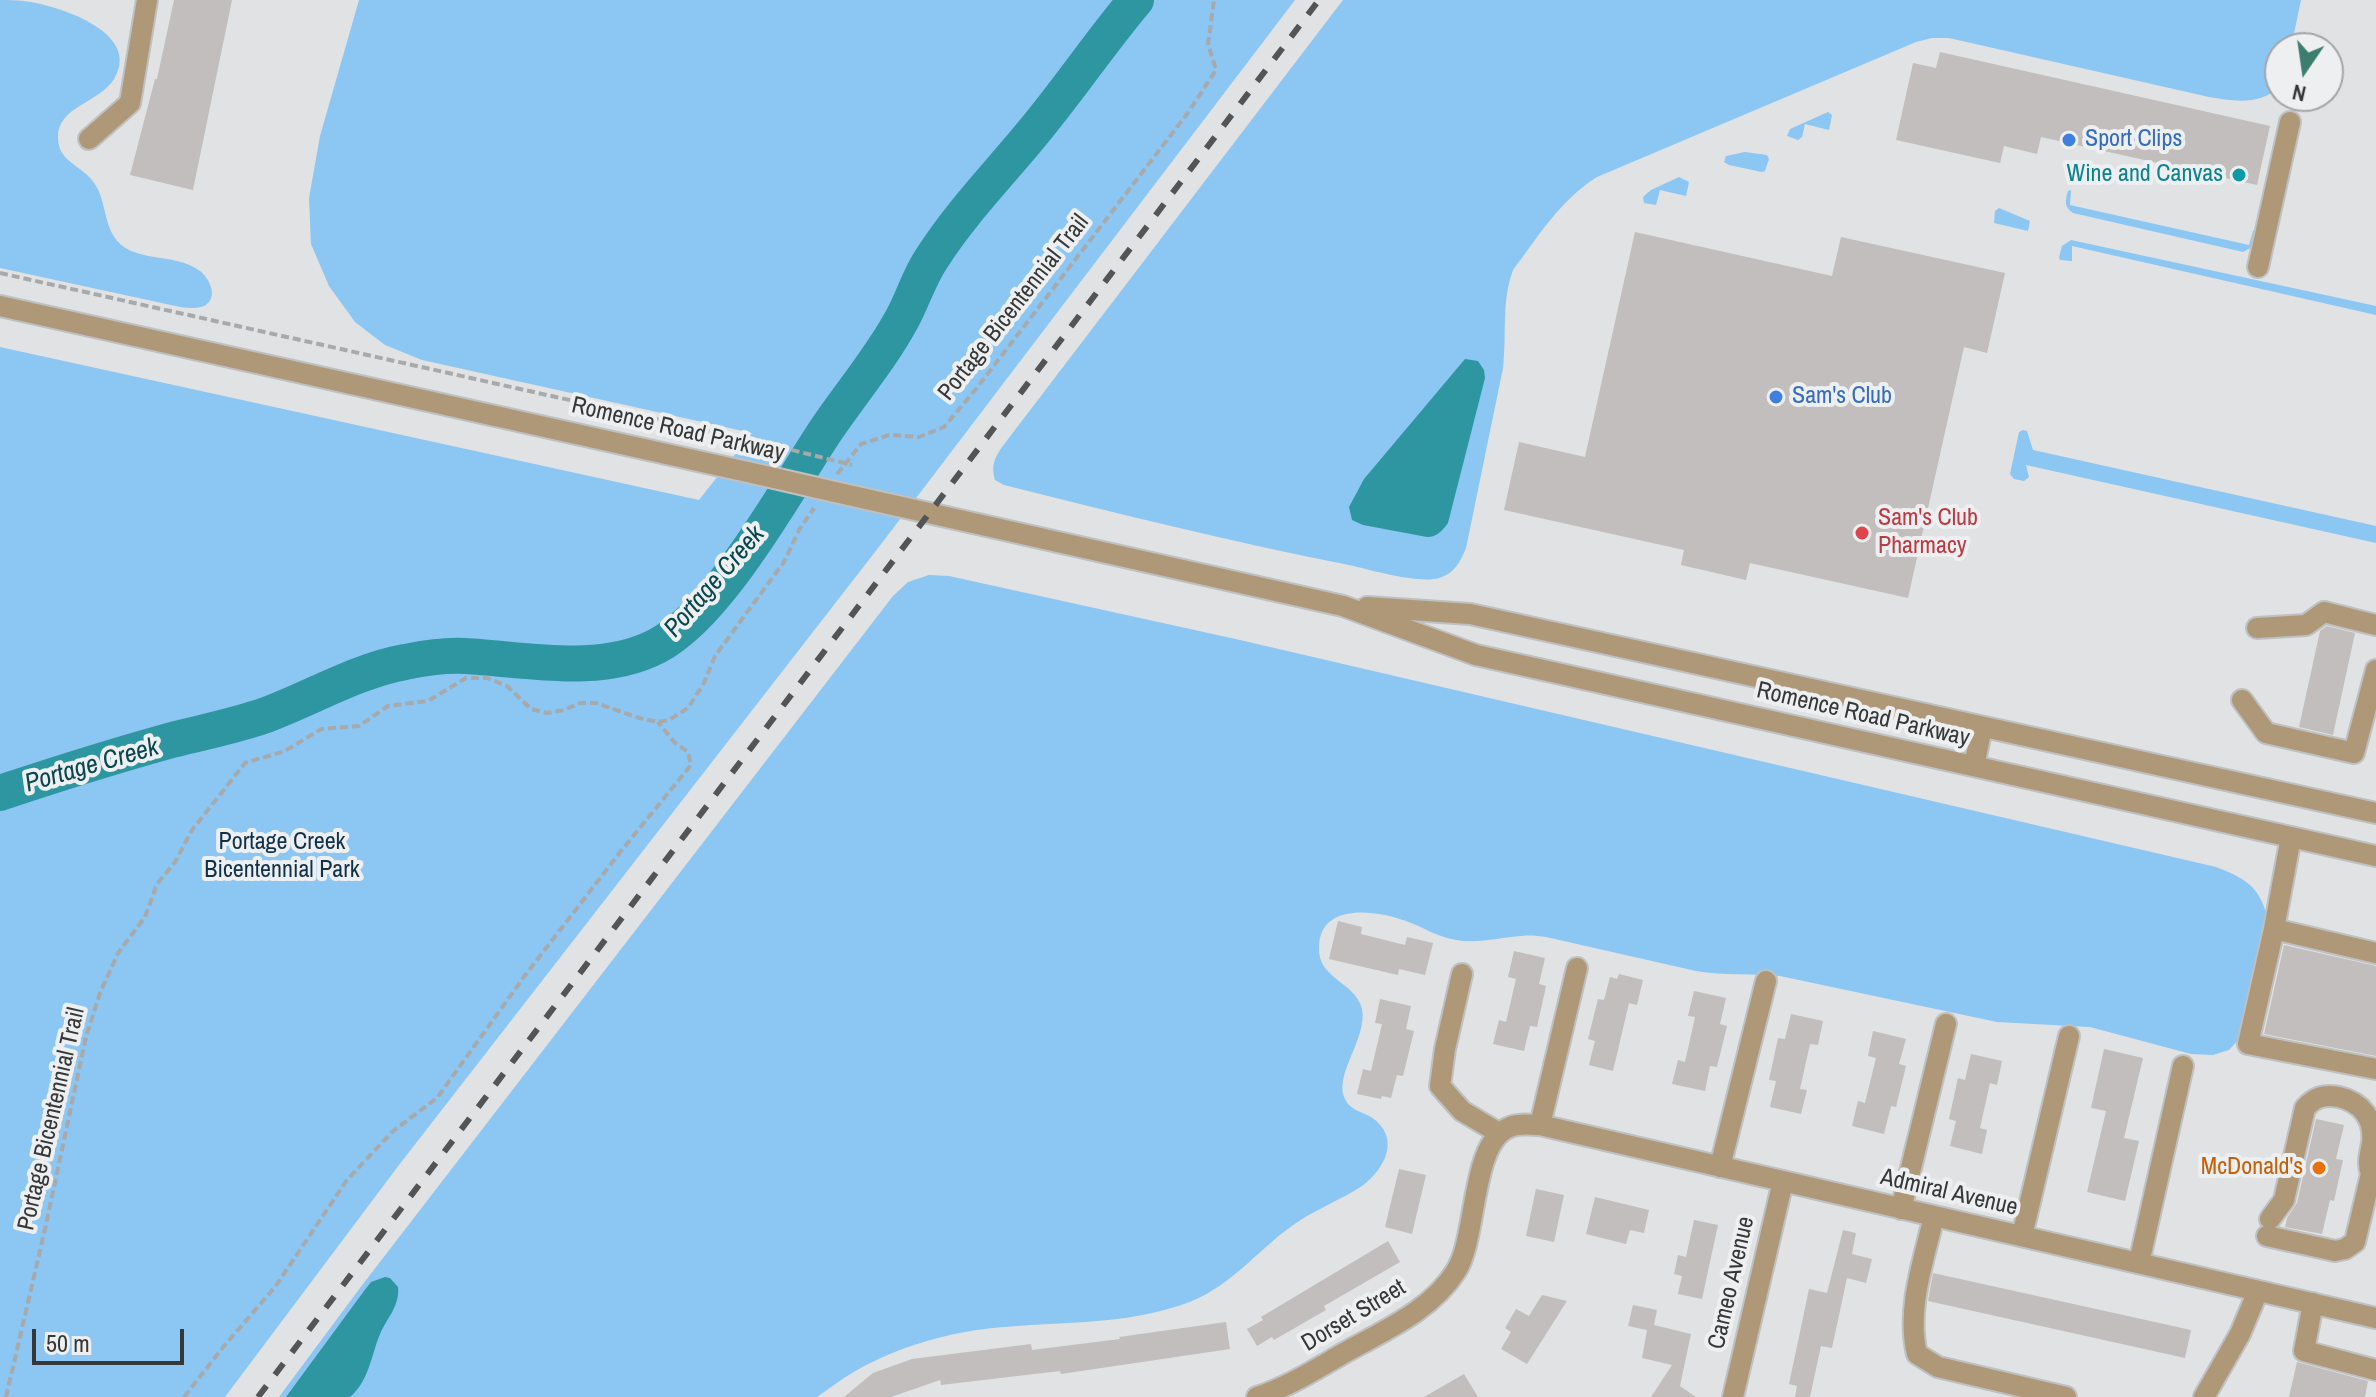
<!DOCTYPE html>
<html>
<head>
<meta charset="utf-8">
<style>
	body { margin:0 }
	#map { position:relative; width:2376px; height:1397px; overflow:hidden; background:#e0e2e4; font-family:"Archivo Narrow",sans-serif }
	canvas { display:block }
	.north { position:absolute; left:2264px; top:32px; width:80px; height:80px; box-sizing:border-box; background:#edeff1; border:2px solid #a4a5a7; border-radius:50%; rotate:193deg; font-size:22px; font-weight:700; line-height:32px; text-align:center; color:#363737 }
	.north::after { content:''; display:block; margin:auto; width:28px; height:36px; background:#3b7e70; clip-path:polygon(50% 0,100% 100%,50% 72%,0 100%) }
	.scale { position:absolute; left:32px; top:1329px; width:152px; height:36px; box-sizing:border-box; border:4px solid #363737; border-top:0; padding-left:10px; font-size:24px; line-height:28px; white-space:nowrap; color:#363737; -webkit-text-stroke:6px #edeff1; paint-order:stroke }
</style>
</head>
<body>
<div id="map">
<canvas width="2376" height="1397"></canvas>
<div class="north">N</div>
<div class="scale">50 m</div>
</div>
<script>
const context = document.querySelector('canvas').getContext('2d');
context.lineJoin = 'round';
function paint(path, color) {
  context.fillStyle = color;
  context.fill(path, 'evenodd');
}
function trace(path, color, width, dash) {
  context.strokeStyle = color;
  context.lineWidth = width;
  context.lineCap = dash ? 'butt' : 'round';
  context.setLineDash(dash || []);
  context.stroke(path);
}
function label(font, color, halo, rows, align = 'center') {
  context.font = font + ' "Archivo Narrow",sans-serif';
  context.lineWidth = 8;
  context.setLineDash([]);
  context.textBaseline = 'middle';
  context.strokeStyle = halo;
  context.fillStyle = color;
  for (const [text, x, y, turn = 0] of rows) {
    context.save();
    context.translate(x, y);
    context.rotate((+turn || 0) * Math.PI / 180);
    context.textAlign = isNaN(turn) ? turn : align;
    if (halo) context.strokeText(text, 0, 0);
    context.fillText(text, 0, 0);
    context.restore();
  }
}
const green = new Path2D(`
	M0,0C8,0 16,0 24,1C57,5 143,32 114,79C100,103 57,106 58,138C58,160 79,165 91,179C105,194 103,217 113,235C130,265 174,251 200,271C210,279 219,298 204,306C196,309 188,308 180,307L0,268Z
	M359,0H1295L875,552L399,1165L225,1397H0V347L699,500L752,433L422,360L385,345L355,322L329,286L311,244L309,198L320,136Z
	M1343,0H2301L2291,48H2280V86C2261,106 2233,101 2209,97L1949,38H1932L1916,42L1597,177C1561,199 1538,237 1513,270C1501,302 1507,334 1503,368L1466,548C1461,561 1454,574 1439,578C1419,584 1371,570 1349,565C1233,542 1119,514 1004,485L995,480C991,466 994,459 1002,447Z
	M1828,112L1832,115L1829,130L1805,124L1802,137L1798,140L1787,136L1790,129Z
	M1745,152L1767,155L1769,159L1765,171L1762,172L1729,165L1724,162L1726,156Z
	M1679,177L1689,182L1686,196L1660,190L1656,205L1644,203L1643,197L1651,190Z
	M2071,190L2070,205L2249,245L2253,231L2255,230L2257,231L2254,246L2243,252L2073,213C2064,207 2065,201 2068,191Z
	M1999,208L2030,221L2028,231L1994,223L1995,211Z
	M2071,240L2376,306V315L2072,246V261L2060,260L2059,257L2062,246Z
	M2023,430L2027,431L2033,450L2376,526V543L2026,465L2029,477L2024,481L2014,479L2010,474L2019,432Z
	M929,575L949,576L1240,640L2216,867C2244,878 2260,886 2267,917L2243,1035L2229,1050L2213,1055L2191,1054L2090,1027L1997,1022L1780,976C1752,973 1724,976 1696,971L1546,937C1539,936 1530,935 1522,936C1500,937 1479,944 1456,940C1437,937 1423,927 1406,921C1376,910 1320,902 1319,947C1317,979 1356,982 1362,1009C1368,1039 1331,1077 1346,1101C1351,1110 1362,1112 1371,1117C1401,1137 1386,1168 1362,1186C1342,1199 1319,1208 1299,1221C1262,1245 1234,1284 1192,1301C1124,1328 1049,1320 977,1330C935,1336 889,1351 852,1373C840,1380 829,1389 817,1397H279L363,1284L893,596L908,582Z`);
const water = new Path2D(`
	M1465,359L1478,361L1484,370L1485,378L1448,523C1442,531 1437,537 1427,537L1363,525L1352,520L1349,507L1364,479Z
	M385,1277L390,1278L398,1287C400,1306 387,1318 380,1334C371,1356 369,1381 350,1397H286L364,1291L371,1282Z`);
const river = new Path2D(`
	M0,793C57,774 114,756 172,740C203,732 235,726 266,715C312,698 356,671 405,662C424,658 445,655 465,656C525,659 600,676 657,646C719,614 786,490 826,430C851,393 881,358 902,319C913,299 919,277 932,258C960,214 997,176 1030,136C1067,92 1099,44 1136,0`);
const building = new Path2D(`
	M174,0H232L193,190L130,175L155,79H157Z
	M1940,52L2270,126L2257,185L2041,137L2037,154L2004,146L2000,163L1896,140L1913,63L1936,68Z
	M1635,232L1832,276L1841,237L2005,273L1987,353L1964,347L1908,598L1750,563L1746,580L1681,565L1684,550L1504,510L1519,442L1585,457Z
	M2327,626L2355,633L2333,735L2299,727L2320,631Z
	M1338,921L1362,927L1361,934L1405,945L1407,937L1433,943L1425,975L1399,969L1398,975L1329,959Z
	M2284,945L2376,966V1056L2264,1034Z
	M1514,951L1545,958L1539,984L1546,986L1537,1027L1530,1026L1524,1051L1493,1044L1499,1020L1506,1022L1516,979L1508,977Z
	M1619,974L1643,980L1637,1005L1629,1003L1613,1071L1589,1065L1595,1041L1588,1039L1598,999L1604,1000L1610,977L1617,979Z
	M1694,991L1726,998L1720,1024L1727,1026L1717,1067L1710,1066L1705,1091L1672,1084L1678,1060L1685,1062L1695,1017L1688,1016Z
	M1380,999L1411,1006L1406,1029L1414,1031L1403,1076L1397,1075L1391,1098L1382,1096L1381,1099L1357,1094L1363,1069L1371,1071L1382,1024L1375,1023Z
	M1791,1014L1823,1021L1818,1045L1810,1044L1800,1089L1807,1090L1801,1114L1770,1107L1776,1081L1769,1080L1778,1038L1785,1039Z
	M1873,1031L1906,1039L1899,1064L1906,1066L1896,1107L1891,1106L1884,1134L1852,1126L1858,1101L1865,1103L1876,1058L1868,1056Z
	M2104,1049L2143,1058L2124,1138L2139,1141L2125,1201L2087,1192L2106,1111L2091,1108Z
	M1971,1054L2002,1061L1997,1085L1990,1083L1980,1128L1987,1130L1982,1154L1950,1146L1956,1121L1949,1119L1958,1078L1965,1080Z
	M2316,1119L2344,1125L2336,1159L2343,1160L2334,1201L2330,1200L2322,1234L2285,1227L2287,1218L2297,1203Z
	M1399,1169L1426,1175L1412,1234L1385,1227Z
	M1536,1189L1564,1195L1554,1242L1526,1236Z
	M1595,1197L1649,1210L1644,1233L1630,1230L1626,1244L1586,1234Z
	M1694,1220L1718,1225L1702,1299L1678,1294L1682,1276L1674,1274L1678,1255L1686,1257Z
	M1843,1230L1856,1233L1852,1254L1872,1259L1866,1283L1847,1278L1832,1348L1821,1346L1810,1397H1795L1797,1386L1789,1384L1809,1289L1827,1293Z
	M1388,1241L1400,1262L1324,1306L1326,1310L1274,1340L1272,1337L1257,1346L1247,1329L1263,1320L1261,1317Z
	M1933,1273L2191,1330L2185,1358L1928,1301Z
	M1542,1295L1567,1301L1527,1364L1501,1349L1511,1332L1505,1328L1516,1309L1529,1316Z
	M1633,1305L1657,1310L1654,1325L1691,1334L1680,1386L1696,1397H1651L1672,1365L1642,1358L1647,1330L1628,1326Z
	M1226,1322L1230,1349L1061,1374L1060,1371L941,1385L940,1380L891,1397H844L873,1373L912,1359L1031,1344L1032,1350L1120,1339L1119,1337Z
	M2297,1362L2368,1381L2365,1397H2289Z
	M1464,1374L1478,1397H1424Z`);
const path = new Path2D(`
	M0,273L780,447
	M837,474L861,444L889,435L919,437L944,427L976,389L1187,114L1216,70L1208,44L1214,0
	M6,1397L45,1229L86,1037L100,993L118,953L145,917L157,884L175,862L192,830L245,763L285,751L321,729L359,726L388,706L428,701L466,678H487L507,686L531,709L547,713L564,710L580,703H596L639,718L658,722L669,720L688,708L704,683L715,656L784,562L799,530L814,508
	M184,1397L224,1346L275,1287L347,1180L393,1131L437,1098L526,974L621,851L691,765L688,752L674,742L658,722`);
const minor = new Path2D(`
	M89,139L130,103L147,0
	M2258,267L2290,122
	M0,306L761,475
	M835,492L1343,606L1476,655L2376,856
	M1367,607L1470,614L2376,813
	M2257,628L2306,625L2324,612L2376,625
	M2242,700L2266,733L2354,753L2376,670
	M1974,766L1982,727
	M2291,837L2274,929L2376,953
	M2274,929L2248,1044L2376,1069
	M1462,974L1445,1049L1440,1086L1462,1111L1499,1133
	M1540,1125L1577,968
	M1720,1167L1766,981
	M1901,1209L1946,1024
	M1934,1216C1924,1260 1906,1309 1917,1354L1938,1367L2066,1397
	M2022,1236L2069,1036
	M2267,1236L2335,1251L2345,1249L2355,1242L2371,1174C2367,1162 2370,1155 2372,1143C2375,1119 2361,1102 2339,1097C2324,1094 2315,1097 2305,1108L2284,1200L2270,1219
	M2139,1263L2183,1066
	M2313,1303L2304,1351L2376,1370
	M1257,1397C1288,1387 1316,1369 1344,1353C1383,1331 1431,1311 1456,1271C1478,1237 1470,1142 1510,1127C1519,1123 1530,1125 1540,1125L2376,1318
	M1733,1397L1783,1181
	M2204,1397L2240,1334L2258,1291`);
const rail = new Path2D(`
	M258,1397L1319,0`);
const pathBridge = new Path2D(`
	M780,447L852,465`);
const minorBridge = new Path2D(`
	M761,475L835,492`);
const markers = [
	[2069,140,8,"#3f7fe0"],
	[2239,175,8,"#0f9aa8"],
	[1776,397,8,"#3f7fe0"],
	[1862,533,8,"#e0444e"],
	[2319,1168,8,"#e8710a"]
];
const shopNames = [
	["Sport Clips",2085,140],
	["Sam's Club",1792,397]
];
const cultureNames = [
	["Wine and Canvas",2223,175]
];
const streetNames = [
	["Portage Bicentennial Trail",1014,308,-52],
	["Romence Road Parkway",678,430,13],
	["Romence Road Parkway",1863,715,13],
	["Portage Bicentennial Trail",52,1119,-77],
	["Admiral Avenue",1949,1193,13],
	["Cameo Avenue",1732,1283,-77],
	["Dorset Street",1354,1316,-31]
];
const healthNames = [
	["Sam's Club",1878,519],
	["Pharmacy",1878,547]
];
const parkNames = [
	["Portage Creek",282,843],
	["Bicentennial Park",282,871]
];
const foodNames = [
	["McDonald's",2303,1168]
];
const waterNames = [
	["Portage Creek",715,582,-49],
	["Portage Creek",92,766,-16]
];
paint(green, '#8cc6f3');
paint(water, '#2d96a1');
trace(river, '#2d96a1', 36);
paint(building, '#c1bebd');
trace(minor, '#bec0c1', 24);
trace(path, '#a7a9aa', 4, [8, 4]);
trace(minor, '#af9878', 20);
trace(rail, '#535455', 6, [14, 14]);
trace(minorBridge, '#bec0c1', 24, []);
trace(pathBridge, '#a7a9aa', 4, [8, 4]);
trace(minorBridge, '#af9878', 20);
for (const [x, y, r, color] of markers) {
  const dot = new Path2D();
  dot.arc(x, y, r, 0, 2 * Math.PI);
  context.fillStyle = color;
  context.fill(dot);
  trace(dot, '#edeff1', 3);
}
label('24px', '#366cbe', '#edeff1', shopNames, 'left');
label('24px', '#0d838f', '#edeff1', cultureNames, 'right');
label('24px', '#363737', '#edeff1', streetNames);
label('24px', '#be3a42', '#edeff1', healthNames, 'left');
label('24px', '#0f324a', '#edeff1', parkNames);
label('24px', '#c56008', '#edeff1', foodNames, 'right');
label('italic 26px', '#08474d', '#edeff1', waterNames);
</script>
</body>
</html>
